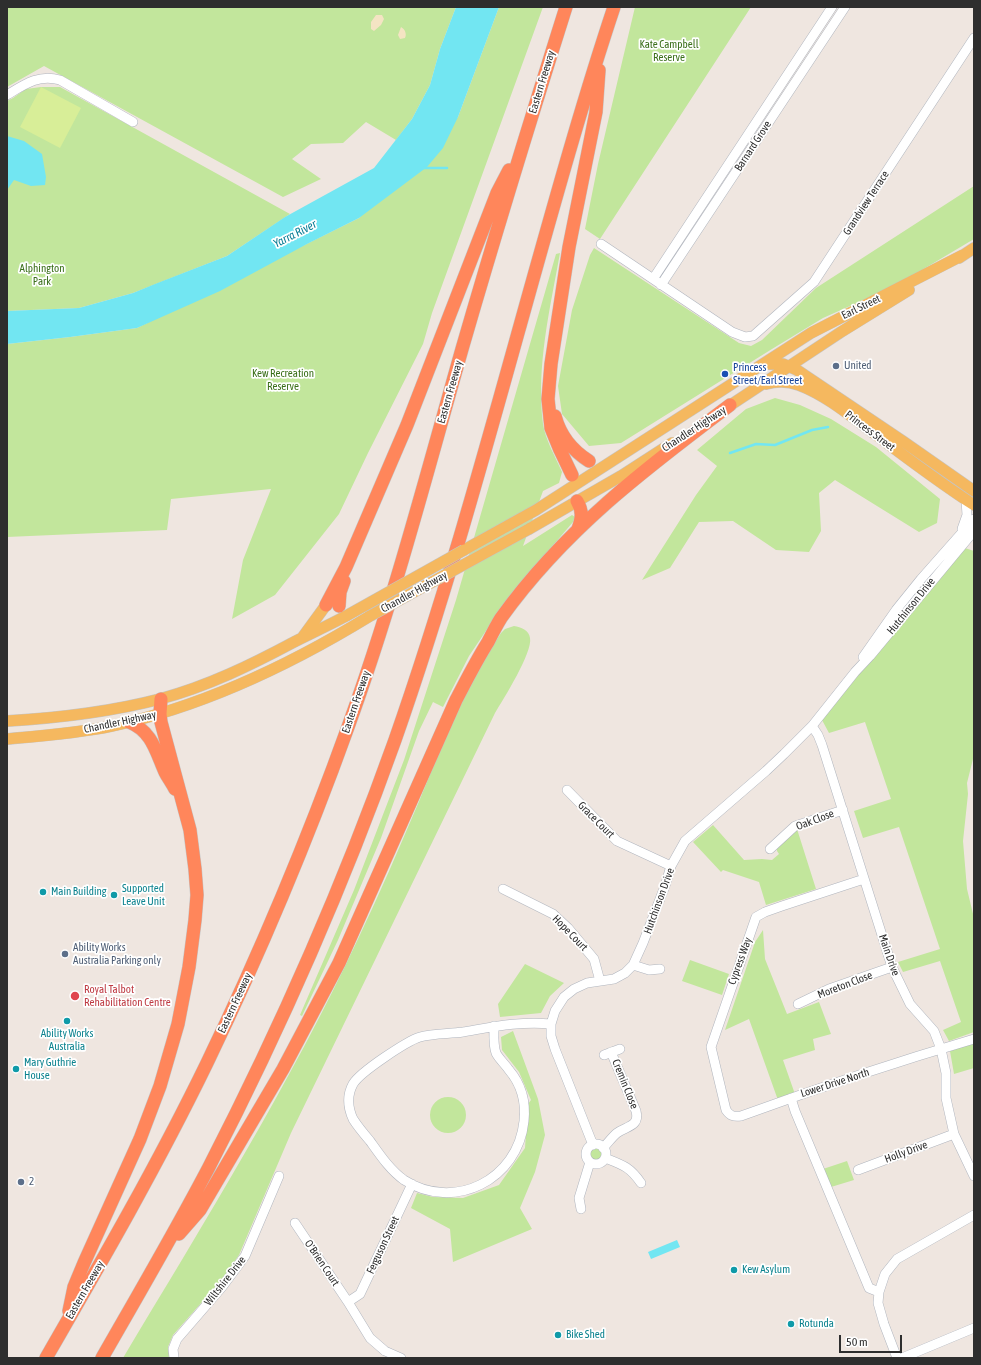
<!DOCTYPE html>
<html>
<head>
<meta charset="utf-8">
<style>
	body { margin:0 }
	#map { position:relative; width:981px; height:1365px; overflow:hidden; background:#efe6e0; font-family:"Asap Condensed",sans-serif }
	canvas { display:block }
	.frame { position:absolute; inset:0; border:8px solid #2e2e2e; pointer-events:none }
	.scale { position:absolute; left:839px; top:1335px; width:63px; height:18px; box-sizing:border-box; border:2px solid #2e2e2e; border-top:0; padding-left:5px; font-size:12px; line-height:14px; white-space:nowrap; color:#2e2e2e; -webkit-text-stroke:3px #fff; paint-order:stroke }
</style>
</head>
<body>
<div id="map">
<canvas width="981" height="1365"></canvas>
<div class="frame"></div>
<div class="scale">50 m</div>
</div>
<script>
const context = document.querySelector('canvas').getContext('2d');
context.lineJoin = 'round';
function paint(path, color) {
  context.fillStyle = color;
  context.fill(path, 'evenodd');
}
function trace(path, color, width, dash) {
  context.strokeStyle = color;
  context.lineWidth = width;
  context.lineCap = dash ? 'butt' : 'round';
  context.setLineDash(dash || []);
  context.stroke(path);
}
function label(font, color, halo, rows, align = 'center') {
  context.font = font + ' "Asap Condensed",sans-serif';
  context.lineWidth = 3.5;
  context.setLineDash([]);
  context.textBaseline = 'middle';
  context.strokeStyle = halo;
  context.fillStyle = color;
  for (const [text, x, y, turn = 0] of rows) {
    context.save();
    context.translate(x, y);
    context.rotate((+turn || 0) * Math.PI / 180);
    context.textAlign = isNaN(turn) ? turn : align;
    if (halo) context.strokeText(text, 0, 0);
    context.fillText(text, 0, 0);
    context.restore();
  }
}
const green = new Path2D(`
	M7,7H456L440,49L430,85L412,119L396,140L366,122L343,143L311,144L292,159L321,179L283,197L44,66L7,87Z
	M499,7H543L432,313L423,344L368,453L339,514L275,595L232,619L243,560L271,489L171,499L167,530L7,537V344L70,337L137,328L359,218L458,117Z
	M635,7H751L600,239L585,229L598,164Z
	M41,87H60L290,214L227,256L133,293L79,308L7,311V101L13,98L26,89Z
	M974,186V239L895,286L823,318L772,349L621,443L589,446L562,414L558,386L572,310L590,255L594,248L739,343L751,346L762,340L816,288Z
	M560,253C550,309 536,366 543,424C545,439 556,458 562,472L559,483L543,491L523,546L572,515L575,517L573,522L508,598L469,656L443,707L433,702L419,731L381,838L338,940L302,1016L300,1015L354,890L404,760L456,600L556,254Z
	M775,398L800,405L831,419L876,447L940,499L937,523L919,532L835,480L819,493L821,531L809,552L776,550L733,521L699,522L670,568L642,580L696,495L717,466L697,450L746,409Z
	M962,547L974,551V755L967,783L968,794L963,841L967,889L974,918V1032L949,1041L943,1030L961,1022L940,961L903,972L898,962L940,949L899,827L863,838L854,811L891,799L865,722L829,733L822,720Z
	M514,626C521,627 529,630 530,638C533,652 503,700 495,713L291,1133L239,1255L224,1277L173,1335L168,1347L169,1358H123C205,1221 290,1084 358,939C380,893 400,846 420,799C443,743 466,684 501,633L505,629Z
	M713,825L744,860L762,859L772,860L779,854L777,851V848L797,829L816,889L766,905L759,882L723,870L721,872L693,842Z
	M763,930L765,959L787,1014L819,1002L831,1034L813,1039L815,1050L783,1060L796,1097L779,1103L749,1019L725,1030L755,942Z
	M690,960L729,974L722,995L682,981Z
	M525,964L564,983L550,996L541,1013L500,1017L498,1004Z
	M513,1031L538,1099L545,1135L535,1172L520,1208L532,1229L453,1262L450,1229L411,1208L417,1193L433,1197L463,1198L499,1185L525,1148L528,1104L531,1100L519,1072L502,1050L501,1037Z
	M974,1043V1068L954,1074L950,1051Z
	M430 1115a18 18 0 1 1 36 0a18 18 0 1 1-36 0Z
	M590 1154a6 6 0 1 1 12 0a6 6 0 1 1-12 0Z
	M847,1161L854,1180L831,1187L823,1169Z`);
const sand = new Path2D(`
	M376,15H382L384,19L381,25L374,31L371,29V22Z
	M401,27C405,29 407,34 405,38L400,39L398,35Z`);
const pitch = new Path2D(`
	M41,87L81,108L60,148L20,127Z`);
const water = new Path2D(`
	M456,7H499L458,117L443,148L427,167L359,218L307,244L220,291L137,328L70,337L7,344V311L79,308L133,293L155,284L227,256L285,217L374,168L412,119L430,85L440,49Z
	M7,136L24,141L42,154L46,177L45,185L31,186L14,180L7,190Z
	M677,1240L680,1247L651,1259L648,1252Z`);
const stream = new Path2D(`
	M424,168H447
	M730,453L756,444L775,445L812,430L828,427`);
const minor = new Path2D(`
	M7,95C25,84 39,74 60,80L133,122
	M601,244L732,332L745,337L753,336L814,282L974,38
	M653,279L832,7
	M661,285L845,7
	M962,529L967,515L966,500
	M863,657L896,610L921,579L974,519
	M812,726L818,735L822,745L892,967L910,1004L934,1031L941,1049L946,1073V1098L954,1134L974,1176
	M567,790L617,841L671,866
	M770,849L795,826L843,810
	M864,879L782,906L765,912L756,917L711,1047L726,1110C730,1116 734,1117 741,1116C818,1088 896,1062 974,1039
	M503,889L553,914L568,928L594,959L600,981
	M633,965L649,970L660,969
	M798,1004L829,989L892,967
	M494,1026C494,1034 493,1045 496,1053C499,1059 505,1064 509,1070C521,1084 526,1102 524,1121C518,1180 454,1212 404,1180C390,1170 380,1155 370,1141C364,1134 358,1127 353,1119C348,1108 347,1095 353,1084C360,1072 407,1041 420,1037C434,1033 449,1034 463,1032C493,1027 520,1021 551,1024
	M604,1055L620,1049
	M791,1098L795,1111L869,1288L879,1292
	M586 1154a10 10 0 1 1 20 0a10 10 0 1 1-20 0Z
	M593,1145L555,1049L551,1036V1024L555,1011L564,997L574,989L587,983L614,979L625,973L633,965L643,943L665,886L671,866L685,841L766,771L784,754L812,726L855,672L870,656L974,531
	M603,1148C608,1143 612,1137 617,1133C626,1126 640,1127 636,1111L611,1052
	M605,1158C623,1165 630,1167 641,1183
	M858,1170L954,1134
	M581,1209L579,1198L590,1162
	M295,1223L348,1302L370,1338L385,1351L401,1358
	M348,1302L360,1294L412,1184
	M174,1358L173,1349L177,1339L222,1287L245,1256L279,1176
	M897,1358L884,1324L878,1303L879,1292L885,1274L897,1259L974,1215
	M902,1358L974,1328`);
const major = new Path2D(`
	M959,258L974,248
	M763,364H783L797,370L904,442L974,491
	M766,384C776,381 788,381 799,385C826,395 852,417 875,434C908,459 940,483 974,505
	M723,410L841,332L909,290
	M529,529L621,476L672,443
	M464,550L536,510L811,333L963,255
	M302,638L326,605
	M7,721C58,718 110,712 160,699C208,686 251,665 294,642C312,633 329,625 346,616
	M7,739C41,736 79,733 112,726C205,706 290,665 370,616`);
const highway = new Path2D(`
	M555,416C560,435 573,451 589,461
	M572,475L560,450L551,428L548,399L551,364L569,247L596,112L599,70
	M577,501C583,511 582,518 578,529
	M326,605L346,567L407,425L497,193L509,170
	M339,606L340,592L344,581
	M129,722C152,731 156,752 165,772C168,778 172,783 175,789
	M179,1234L200,1210L283,1069L339,963L456,700C466,681 476,661 488,642C492,634 496,626 501,618C564,530 645,469 730,405
	M69,1311L74,1287L84,1263L140,1139L160,1086L178,1024L189,967L195,920L197,895L195,869L190,830L161,722L160,714L161,699
	M46,1358C102,1261 158,1164 207,1063C260,953 307,841 348,727C393,603 426,476 462,349C495,235 530,121 566,7
	M102,1358C138,1295 175,1232 209,1167C280,1029 343,886 395,740C449,586 491,429 535,272C560,183 585,94 614,7`);
const majorBridge = new Path2D(`
	M346,616L464,550
	M370,616L529,529`);
const markers = [
	[836,366,4,"#5c6f8a"],
	[725,374,4,"#1a4fb4"],
	[43,892,4,"#0f9aa8"],
	[114,895,4,"#0f9aa8"],
	[65,954,4,"#5c6f8a"],
	[75,996,5,"#e0444e"],
	[67,1021,4,"#0f9aa8"],
	[16,1069,4,"#0f9aa8"],
	[21,1182,4,"#5c6f8a"],
	[734,1270,4,"#0f9aa8"],
	[791,1324,4,"#0f9aa8"],
	[558,1335,4,"#0f9aa8"]
];
const parkNames = [
	["Kate Campbell",669,45],
	["Reserve",669,58],
	["Alphington",42,269],
	["Park",42,282],
	["Kew Recreation",283,374],
	["Reserve",283,387]
];
const streetNames = [
	["Eastern Freeway",542,82,-73],
	["Barnard Grove",753,146,-57],
	["Grandview Terrace",866,203,-57],
	["Earl Street",861,307,-26],
	["Eastern Freeway",450,392,-74],
	["Chandler Highway",694,429,-33],
	["Princess Street",870,431,37],
	["Chandler Highway",414,592,-29],
	["Hutchinson Drive",911,606,-51],
	["Eastern Freeway",356,702,-71],
	["Chandler Highway",120,722,-12],
	["Grace Court",596,820,45],
	["Oak Close",815,820,-21],
	["Hutchinson Drive",659,901,-70],
	["Hope Court",570,933,46],
	["Main Drive",889,955,71],
	["Cypress Way",740,961,-70],
	["Moreton Close",845,985,-21],
	["Eastern Freeway",235,1003,-65],
	["Lower Drive North",835,1083,-18],
	["Cremin Close",625,1084,68],
	["Holly Drive",906,1152,-20],
	["Ferguson Street",383,1245,-65],
	["O'Brien Court",322,1263,56],
	["Wiltshire Drive",225,1281,-52],
	["Eastern Freeway",85,1290,-60]
];
const serviceNames = [
	["United",844,366],
	["Ability Works",73,948],
	["Australia Parking only",73,961],
	["2",29,1182]
];
const transitNames = [
	["Princess",733,368],
	["Street/Earl Street",733,381]
];
const cultureNames = [
	["Supported",122,889],
	["Leave Unit",122,902],
	["Main Building",51,892],
	["Ability Works",67,1034,"center"],
	["Australia",67,1047,"center"],
	["Mary Guthrie",24,1063],
	["House",24,1076],
	["Kew Asylum",742,1270],
	["Rotunda",799,1324],
	["Bike Shed",566,1335]
];
const healthNames = [
	["Royal Talbot",84,990],
	["Rehabilitation Centre",84,1003]
];
const waterNames = [
	["Yarra River",295,234,-27]
];
paint(green, '#c2e69c');
paint(sand, '#f4e4c3');
paint(pitch, '#d8ee98');
paint(water, '#72e6f2');
trace(stream, '#72e6f2', 2.5);
trace(minor, '#b0b5be', 10);
trace(major, '#c4c4c4', 12);
trace(highway, '#c4c4c4', 14);
trace(minor, '#fff', 9);
trace(major, '#f5b85f', 11);
trace(highway, '#ff865b', 13);
trace(majorBridge, '#c4c4c4', 12, []);
trace(majorBridge, '#f5b85f', 11);
for (const [x, y, r, color] of markers) {
  const dot = new Path2D();
  dot.arc(x, y, r, 0, 2 * Math.PI);
  context.fillStyle = color;
  context.fill(dot);
  trace(dot, '#fff', 1.5);
}
label('11px', '#3a6f19', '#fff', parkNames);
label('11px', '#2e2e2e', '#fff', streetNames);
label('11px', '#4e5e75', '#fff', serviceNames, 'left');
label('11px', '#164399', '#fff', transitNames, 'left');
label('11px', '#0d838f', '#fff', cultureNames, 'left');
label('11px', '#be3a42', '#fff', healthNames, 'left');
label('italic 12px', '#0b7e96', '#fff', waterNames);
</script>
</body>
</html>
